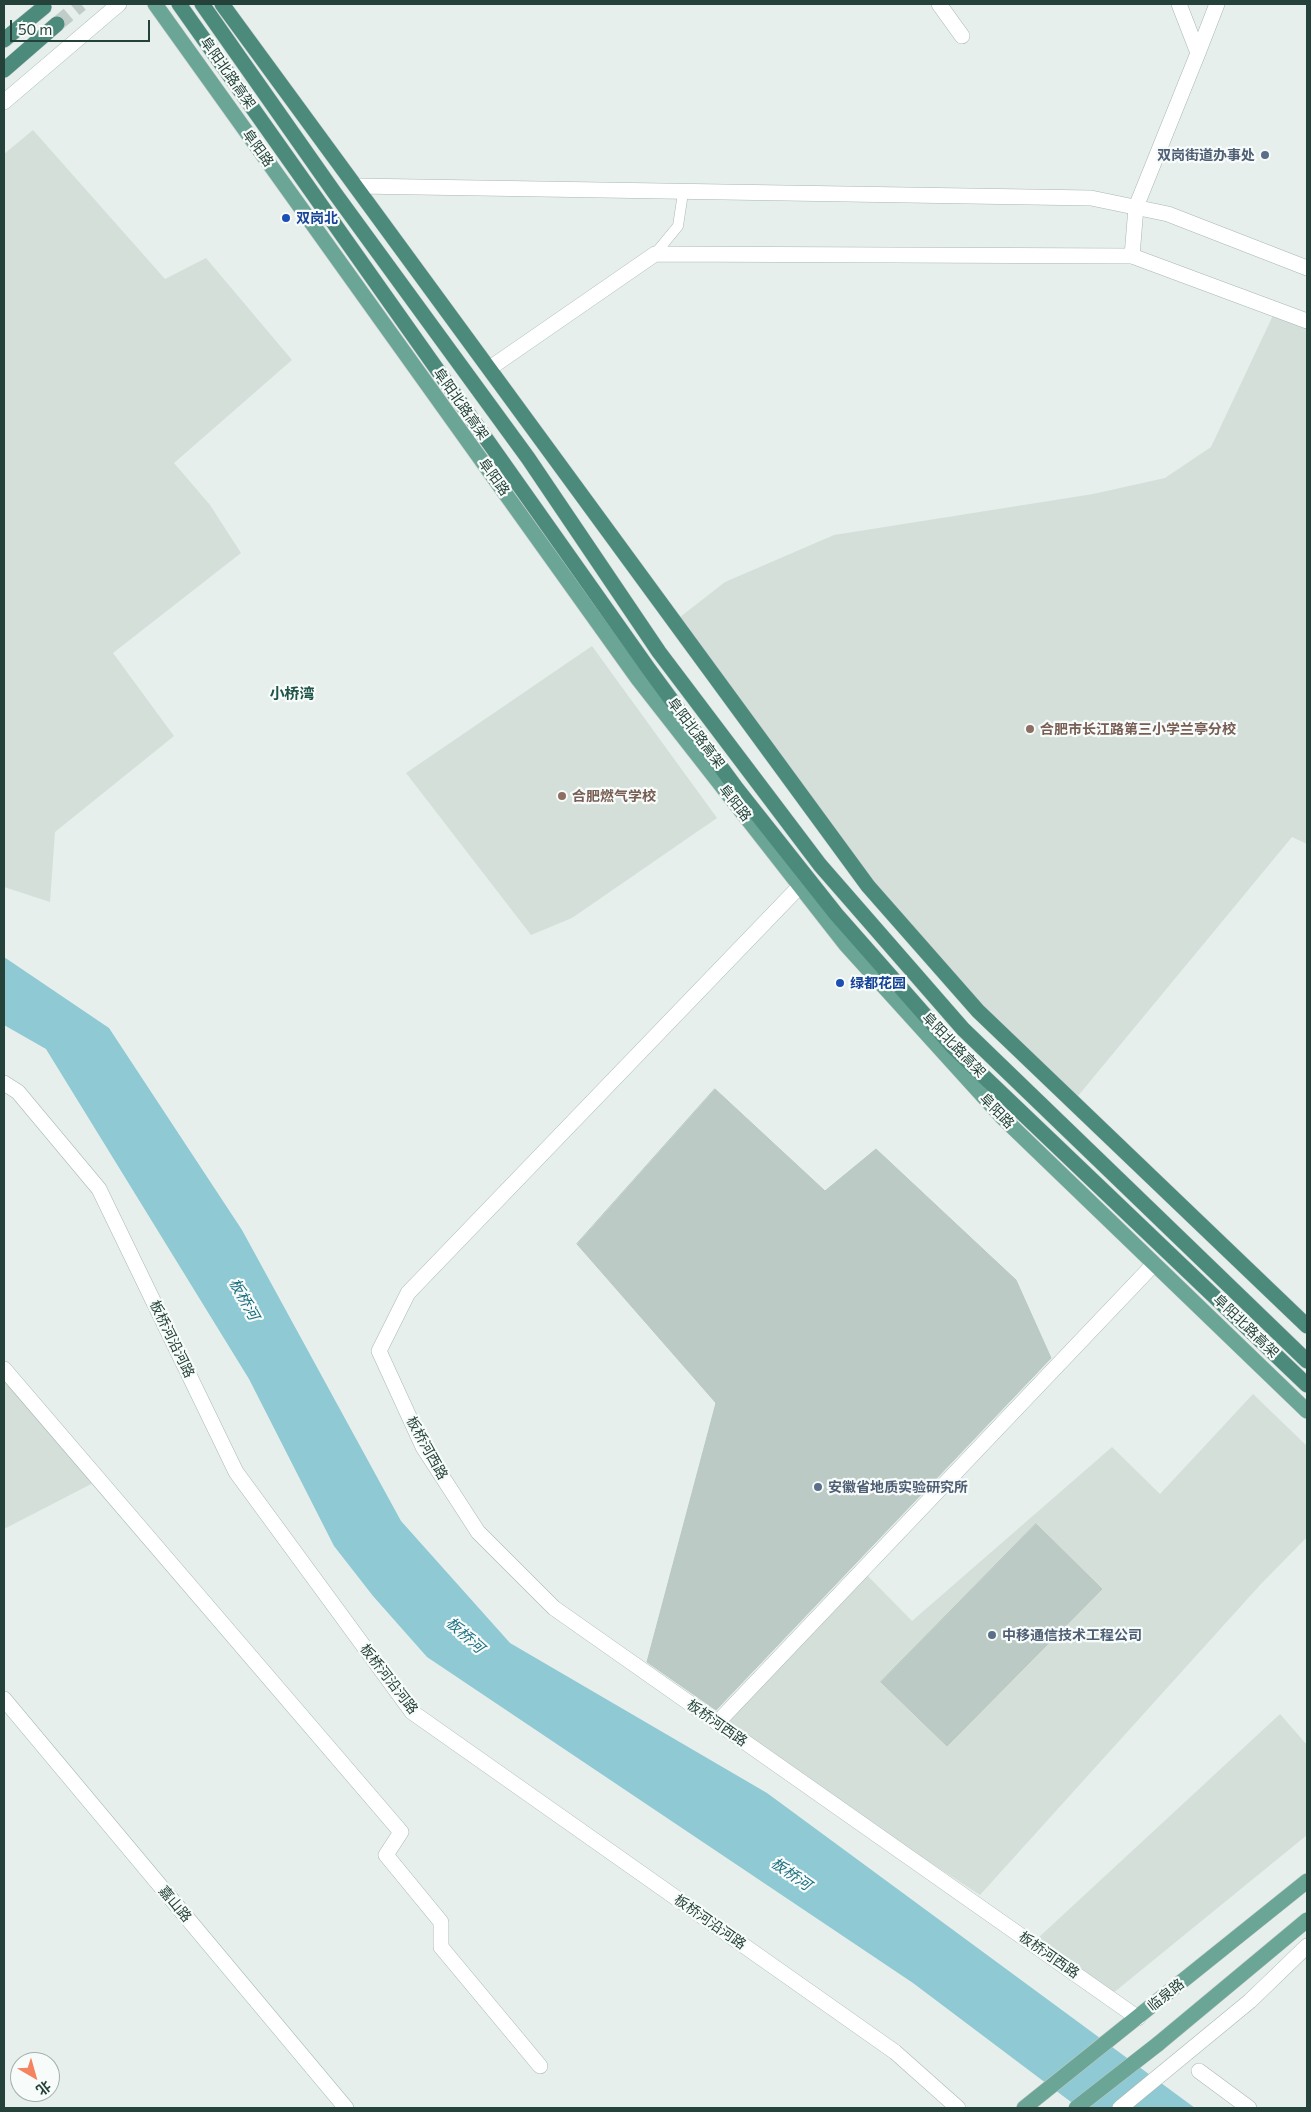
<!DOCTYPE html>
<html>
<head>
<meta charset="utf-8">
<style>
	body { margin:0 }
	#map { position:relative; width:1311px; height:2112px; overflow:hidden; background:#e6efeb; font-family:Commissioner,"Noto Sans SC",sans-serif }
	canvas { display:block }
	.frame { position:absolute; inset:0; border:5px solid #24423a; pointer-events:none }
	.north { position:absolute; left:10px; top:2052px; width:50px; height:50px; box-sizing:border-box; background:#f7fbf9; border:1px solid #a3b1ad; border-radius:50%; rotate:142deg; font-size:14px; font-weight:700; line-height:20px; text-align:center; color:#24423a }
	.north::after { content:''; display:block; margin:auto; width:18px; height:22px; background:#f4845f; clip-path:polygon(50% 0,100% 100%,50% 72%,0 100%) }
	.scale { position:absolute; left:10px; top:20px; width:140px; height:22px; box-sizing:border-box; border:2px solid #24423a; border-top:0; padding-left:6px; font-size:15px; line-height:18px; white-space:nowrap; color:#24423a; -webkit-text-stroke:4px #f7fbf9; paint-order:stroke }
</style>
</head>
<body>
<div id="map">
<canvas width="1311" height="2112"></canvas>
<div class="frame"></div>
<div class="north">北</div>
<div class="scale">50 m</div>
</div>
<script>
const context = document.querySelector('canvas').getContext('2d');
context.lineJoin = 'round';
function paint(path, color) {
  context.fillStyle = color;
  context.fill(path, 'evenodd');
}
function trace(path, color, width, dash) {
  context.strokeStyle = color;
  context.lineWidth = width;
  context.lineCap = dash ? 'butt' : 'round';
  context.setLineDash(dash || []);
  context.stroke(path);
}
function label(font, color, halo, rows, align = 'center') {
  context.font = font + ' Commissioner,"Noto Sans SC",sans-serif';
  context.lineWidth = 4.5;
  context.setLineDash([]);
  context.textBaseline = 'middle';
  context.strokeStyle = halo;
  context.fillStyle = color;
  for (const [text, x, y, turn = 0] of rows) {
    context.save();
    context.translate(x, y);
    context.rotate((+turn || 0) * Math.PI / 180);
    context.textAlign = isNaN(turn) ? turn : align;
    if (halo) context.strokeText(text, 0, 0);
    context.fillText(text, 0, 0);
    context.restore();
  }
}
const built = new Path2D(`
	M33,130L165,279L206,258L292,360L174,463L210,505L241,553L113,653L174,736L55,832L50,902L4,887V154Z
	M1276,309L1307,321V844L1292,837L1073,1102L868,886L675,621L725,582L834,535L1093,494L1165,478L1211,447Z
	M592,646L717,818L572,918L531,935L406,773Z
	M4,1369L99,1480L4,1529Z
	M1253,1394L1307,1446V1537L1260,1585L980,1895L717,1723L862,1570L912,1621L1112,1447L1160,1494Z
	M1280,1714L1307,1745V1835L1112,1994L1038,1938Z`);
const water = new Path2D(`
	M4,957L109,1028L242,1230L401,1521L510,1643L767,1793L1195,2108H1079L913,1983L427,1657L373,1596L334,1546L249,1379L46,1049L4,1025Z`);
const building = new Path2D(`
	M715,1089L825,1191L876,1149L1016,1280L1051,1358L716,1710L647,1662L716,1403L577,1244Z
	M1036,1524L1102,1589L947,1746L881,1682Z`);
const trunkTunnel = new Path2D(`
	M57,24L81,4`);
const service = new Path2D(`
	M655,254L678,226L683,193`);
const minor = new Path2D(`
	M939,4L962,36
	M1198,53L1217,4
	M1132,256L1136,207L1198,53L1179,4
	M800,886L408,1293L379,1351L423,1447L478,1532L554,1608L1138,2018
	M4,1369L401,1832L386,1855L441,1922V1947L540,2066
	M717,1723L1154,1264
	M1199,2071L1249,2108
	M1120,2108L1250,2001L1307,1946`);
const tertiary = new Path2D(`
	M357,186L1091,198L1168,214L1307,268
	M490,368L655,254L1132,256L1307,321
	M4,1083L18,1092L99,1189L236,1472L412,1712L895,2052L958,2108`);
const secondary = new Path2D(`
	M4,102L119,4
	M4,1699L346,2108`);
const primary = new Path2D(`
	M155,4L638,679L846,945L1001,1116L1307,1411
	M1158,2044L1307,1920
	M1024,2108L1307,1881`);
const trunk = new Path2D(`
	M179,4L648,668L737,789L836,914L953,1047L1307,1385
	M202,4L334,192L528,458L659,652L820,865L963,1029L1307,1361
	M222,4L868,886L978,1011L1307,1326
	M4,40L44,7
	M4,70L57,24`);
const primaryBridge = new Path2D(`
	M1076,2108L1158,2044`);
const markers = [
	[1265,155,5,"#5c6f8a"],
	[286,218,5,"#1a4fb4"],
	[1030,729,5,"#8d6e63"],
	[562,796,5,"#8d6e63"],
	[840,983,5,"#1a4fb4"],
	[818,1487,5,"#5c6f8a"],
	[992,1635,5,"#5c6f8a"]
];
const streetNames = [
	["阜阳北路高架",228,73,55],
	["阜阳路",258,148,54],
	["阜阳北路高架",461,404,55],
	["阜阳路",494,477,54],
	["阜阳北路高架",696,733,53],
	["阜阳路",735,803,52],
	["阜阳北路高架",954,1045,46],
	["阜阳路",997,1111,46],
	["阜阳北路高架",1246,1326,44],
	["板桥河沿河路",172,1339,64],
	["板桥河西路",427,1448,61],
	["板桥河沿河路",389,1679,52],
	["板桥河西路",717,1723,35],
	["嘉山路",175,1904,50],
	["板桥河沿河路",710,1922,35],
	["板桥河西路",1049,1955,35],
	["临泉路",1166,1995,-39]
];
const serviceNames = [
	["双岗街道办事处",1255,155,"right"],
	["安徽省地质实验研究所",828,1487],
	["中移通信技术工程公司",1002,1635]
];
const transitNames = [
	["双岗北",296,218],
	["绿都花园",850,983]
];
const educationNames = [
	["合肥市长江路第三小学兰亭分校",1040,729],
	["合肥燃气学校",572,796]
];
const neighbourhoodNames = [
	["小桥湾",292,694]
];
const waterNames = [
	["板桥河",244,1299,61],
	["板桥河",465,1635,42],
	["板桥河",791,1874,35]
];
paint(built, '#d4dfda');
paint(water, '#8ec9d4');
paint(building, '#bbcac4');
trace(building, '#b8c9c2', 1);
trace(trunkTunnel, '#bfccc8', 15, [15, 8]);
trace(service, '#a8b8b2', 11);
trace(minor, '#a8b8b2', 16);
trace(tertiary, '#a8b8b2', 16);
trace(secondary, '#a4bbb3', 16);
trace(primary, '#c2cac8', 16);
trace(trunk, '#c2cac8', 16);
trace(service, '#fff', 10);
trace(minor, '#fff', 15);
trace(tertiary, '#fff', 15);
trace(secondary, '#fff', 15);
trace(primary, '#6aa596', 15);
trace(trunk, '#4c8a7c', 15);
trace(primaryBridge, '#c2cac8', 16, []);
trace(primaryBridge, '#6aa596', 15);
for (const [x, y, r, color] of markers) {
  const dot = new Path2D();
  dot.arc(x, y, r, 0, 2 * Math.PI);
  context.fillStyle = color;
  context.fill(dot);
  trace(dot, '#f7fbf9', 2);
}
label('14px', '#24423a', '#f7fbf9', streetNames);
label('bold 14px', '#4e5e75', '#f7fbf9', serviceNames, 'left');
label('bold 14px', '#164399', '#f7fbf9', transitNames, 'left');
label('bold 14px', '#785e54', '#f7fbf9', educationNames, 'left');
label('bold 15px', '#1f5548', '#f7fbf9', neighbourhoodNames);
label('italic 15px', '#1c6f80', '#f7fbf9', waterNames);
</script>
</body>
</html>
